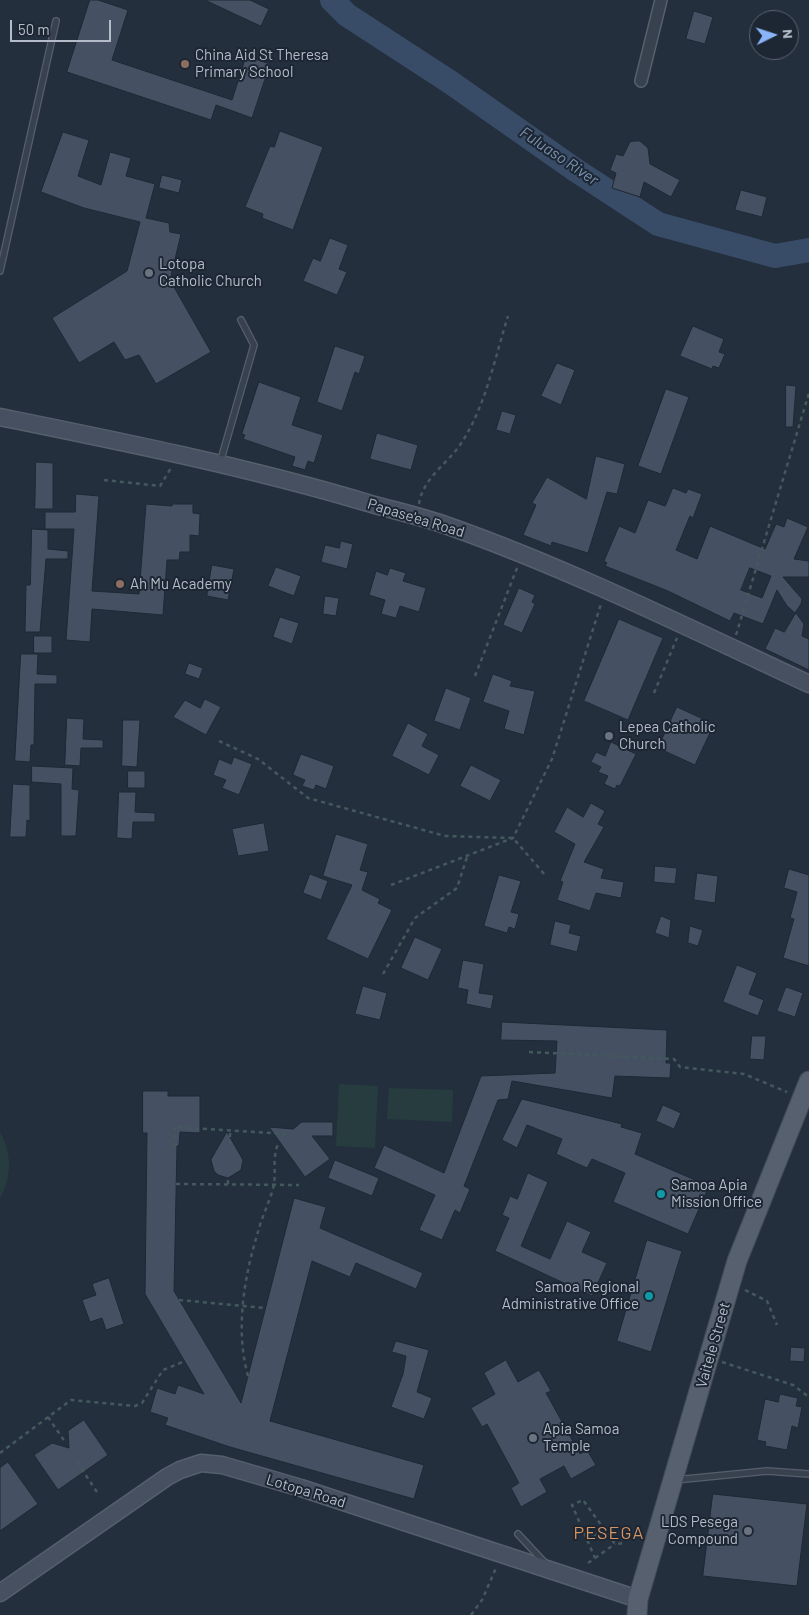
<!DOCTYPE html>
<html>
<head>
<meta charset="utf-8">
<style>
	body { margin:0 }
	#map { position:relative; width:809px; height:1615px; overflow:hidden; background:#242f3e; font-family:Barlow,sans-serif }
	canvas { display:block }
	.north { position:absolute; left:749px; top:10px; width:50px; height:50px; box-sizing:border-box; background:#1d2633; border:1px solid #59626f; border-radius:50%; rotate:86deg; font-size:14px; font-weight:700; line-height:20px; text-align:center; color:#b4bcc9 }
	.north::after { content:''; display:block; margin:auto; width:18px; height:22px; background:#8ab4f8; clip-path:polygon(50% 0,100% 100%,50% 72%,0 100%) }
	.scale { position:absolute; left:10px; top:20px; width:101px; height:22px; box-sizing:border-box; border:2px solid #b4bcc9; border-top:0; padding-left:6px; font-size:15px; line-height:18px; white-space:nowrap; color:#b4bcc9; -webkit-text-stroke:4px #1d2633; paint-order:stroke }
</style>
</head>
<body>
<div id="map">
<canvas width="809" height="1615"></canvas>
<div class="north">N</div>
<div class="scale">50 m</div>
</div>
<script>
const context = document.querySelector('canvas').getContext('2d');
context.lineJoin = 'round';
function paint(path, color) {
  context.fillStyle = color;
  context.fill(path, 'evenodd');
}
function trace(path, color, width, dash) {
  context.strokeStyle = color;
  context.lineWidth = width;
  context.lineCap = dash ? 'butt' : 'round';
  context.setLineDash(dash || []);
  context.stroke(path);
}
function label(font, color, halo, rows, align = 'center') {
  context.font = font + ' Barlow,sans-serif';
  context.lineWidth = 4;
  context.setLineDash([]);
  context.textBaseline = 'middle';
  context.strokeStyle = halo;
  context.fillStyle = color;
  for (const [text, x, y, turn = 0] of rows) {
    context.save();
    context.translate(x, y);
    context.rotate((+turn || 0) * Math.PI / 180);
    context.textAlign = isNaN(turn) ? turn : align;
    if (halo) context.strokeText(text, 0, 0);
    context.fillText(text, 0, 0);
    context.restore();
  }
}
const green = new Path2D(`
	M339,1084L378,1086L375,1148L336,1146Z
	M389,1088L453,1090L452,1122L387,1119Z
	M0,1132C12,1153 12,1177 0,1198Z`);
const river = new Path2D(`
	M332,0L347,15L450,82L574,169L658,224L775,256L809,250`);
const building = new Path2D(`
	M90,0H98L128,10L112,60L232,100L246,56L270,64L252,118L216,105L211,120L67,72Z
	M205,0H250L269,9L261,26Z
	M694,11L713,17L705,44L686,39Z
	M280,131L323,147L293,230L262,218L263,214L245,207L270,146L274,147Z
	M63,132L89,140L78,176L101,185L110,152L131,158L126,176L155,184L146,218L169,223L170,232L181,234L170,280L211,352L156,384L139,355L125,360L114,342L79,363L52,318L127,271L140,222L84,208L41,192Z
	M635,141H640L648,148L650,164L680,180L671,197L644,182L640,197L612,188L616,173L610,170L616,154L623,156L630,142Z
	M162,175L182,180L179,193L159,188Z
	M741,190L767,197L762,217L735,210Z
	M330,238L348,245L339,269L347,272L337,295L303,281L313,258L320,261Z
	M693,326L724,339L719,352L725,354L719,368L713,366L712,369L680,356Z
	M335,346L365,356L359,374L355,372L342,411L317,402Z
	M557,363L575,370L561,405L541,396Z
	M259,382L301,397L292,425L323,435L314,463L308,461L305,470L292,466L295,457L243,439L245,435L242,434Z
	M786,385L796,386L793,427H786Z
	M666,389L689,397L661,474L638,466Z
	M502,411L516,415L510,434L496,430Z
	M377,433L418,445L411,470L370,459Z
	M596,456L625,464L617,494L607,492L588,553L552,542L551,546L523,535L536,505L532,503L547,477L586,499Z
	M36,462L53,463V509H35Z
	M673,488L686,493L688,489L702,494L693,518L690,516L676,550L697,559L710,526L765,549L776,524L784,527L787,518L808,527L794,559L809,561V577H783L802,599L801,604L795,613L787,606L777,590L763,624L734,613L730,621L668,591L605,566L607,563L604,561L619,526L635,533L648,500L665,506ZM750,568L771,576L762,598L741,590Z
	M76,494L99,496L92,591L139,594L146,504L172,506V504H193V513L200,514L199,536L190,535V552H180L179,560H167L163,615L92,609L90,642L66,640L74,529H45V512H75Z
	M32,529L48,530V549L68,551V559H46L40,632H25L26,585H30Z
	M341,541L353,544L347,569L321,562L325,545L339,548Z
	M212,565L234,569L228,600L207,596Z
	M276,567L301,576L294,596L268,586Z
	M390,568L406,573L403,581L426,588L419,612L400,606L396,618L381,614L385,600L369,595L376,571L387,575Z
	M519,588L535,595L532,602L535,604L522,633L503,625Z
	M325,596L339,598L336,616L323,614Z
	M796,613L804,624L802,636L809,639V670L765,649L775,628L784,632Z
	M280,617L299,623L292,644L273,637Z
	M619,619L663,638L628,720L584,701Z
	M34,636H52V653H34Z
	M21,654H38L37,674L57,675V684H35L34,745H31L30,762L15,761Z
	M189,663L203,668L199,679L185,674Z
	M493,674L512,681L510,686L535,691L524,735L504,729L509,711L483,702Z
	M446,688L471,698L460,730L434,721Z
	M205,699L221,707L206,735L173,717L185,700L200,708Z
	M677,707L714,724L695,765L658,748Z
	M67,718L84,719L83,739L103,740V748H81L80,766L65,765Z
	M123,720H140L137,767L122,766Z
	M408,723L428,734L422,746L439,755L429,775L392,756Z
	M611,742L636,754L620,786L617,785L615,789L604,784L608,776L598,772L601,767L591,762L596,752L605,756Z
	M301,754L334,766L326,789L316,785L314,790L302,786L305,780L293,775Z
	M234,757L252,764L239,795L222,788L226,780L213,775L219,759L231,764Z
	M471,765L501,780L490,801L460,786Z
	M32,766L73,768L72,789L79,790L76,836H61V784L32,782Z
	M128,771H145V788H128Z
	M13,784L30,785V821L27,820L26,837H10Z
	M119,792H136L135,812L155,813V822H133L132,839L117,838Z
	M591,803L605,811L598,824L604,827L584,862L604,869L601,878L624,882L621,898L596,893L590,911L557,900L563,882L560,881L575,844L554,832L567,807L583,817Z
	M264,823L269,851L238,856L232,829Z
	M336,834L368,844L360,870L368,872L362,890L380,899L378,903L392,910L368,959L326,939L352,885L323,876Z
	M655,866L677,868L675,884L654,882Z
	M789,869L809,875V966L783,958L794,919L790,918L797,892L784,888Z
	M697,873L718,876L715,903L694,900Z
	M310,874L328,881L321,900L303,893Z
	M499,875L521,881L511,912L519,914L515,929L509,927L507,933L484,926Z
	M661,916L671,920L669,938L655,933Z
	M555,921L571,925L569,933L581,936L577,952L550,945Z
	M690,926L703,930L698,946L688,943Z
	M415,937L442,949L428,980L401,968Z
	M463,960L484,964L479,993L494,995L491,1009L466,1004L468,990L458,988Z
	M737,965L757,973L749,994L764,1000L758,1016L723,1002Z
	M363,986L387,993L380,1020L355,1014Z
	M786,987L803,993L795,1017L777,1011Z
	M502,1022L667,1030L666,1063H671L670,1078L615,1076L612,1098L512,1081L508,1099L498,1100L464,1186L470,1189L460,1213L455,1210L442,1240L419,1230L435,1195L374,1168L384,1145L444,1173L481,1076L555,1073L557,1041L501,1040Z
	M752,1036H766L764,1060L750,1059Z
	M143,1091H168V1096H200V1133L180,1132L179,1146H177L174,1291L241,1403L294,1198L326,1207L320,1228L423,1273L416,1289L356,1263L350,1277L312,1261L270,1421L424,1465L414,1499L230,1447L165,1425L168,1418L150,1412L157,1388L175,1394L178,1385L204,1394L145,1294L147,1133H143Z
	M522,1099L622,1124L621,1127L642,1133L635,1154L709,1186L688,1234L613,1202L625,1173L592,1159L587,1168L556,1154L562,1139L527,1125L517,1148L502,1140Z
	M663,1105L681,1113L674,1129L656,1121Z
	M302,1122H333V1136H312L330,1159L305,1177L269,1127L293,1129Z
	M227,1132L243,1160L241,1170L228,1178L218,1175L214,1171L211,1160Z
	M335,1160L379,1178L372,1196L328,1178Z
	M528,1173L548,1182L521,1246L550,1259L567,1221L591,1232L582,1252L607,1263L592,1296L495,1251L509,1218L502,1215L510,1196L517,1199Z
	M647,1240L682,1251L651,1352L617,1341Z
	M109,1278L124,1324L106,1330L102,1318L90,1322L82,1300L96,1295L92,1284Z
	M396,1341L429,1350L417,1392L432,1398L424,1419L391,1407L403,1374L406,1356L392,1352Z
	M791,1347L805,1348L804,1362L790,1361Z
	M506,1360L518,1382L539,1370L551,1391L546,1393L580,1454L587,1450L596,1465L571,1479L564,1466L540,1479L547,1492L521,1507L511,1488L519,1483L487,1424L482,1427L471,1408L495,1394L484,1373Z
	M780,1394L798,1398L796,1406L802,1407L798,1428L792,1426L787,1450L765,1446L766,1442L757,1440L765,1399L778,1402Z
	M84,1420L108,1455L58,1490L34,1455L52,1443L69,1448L68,1431Z
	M8,1462L38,1504L0,1531V1468Z
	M713,1494L807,1504L797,1586L703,1576Z`);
const path = new Path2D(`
	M104,480L160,486L171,468
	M419,504C423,477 449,463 462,442C486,405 495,357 508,316
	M736,635L809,393
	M475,676L517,568
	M654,693L677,638
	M219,741L258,759L308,798L445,836L513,838L545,875
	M391,885L513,838L552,759L601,604
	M383,974L415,918L457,888L467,857
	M529,1052L674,1059L680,1067L744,1074L787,1092
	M230,1145V1130
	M174,1147L175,1127L286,1134
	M176,1184L299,1185
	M228,1184V1178
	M745,1290L767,1301L777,1325
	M179,1300L265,1308
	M722,1362L793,1385L809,1397
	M248,1376C235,1330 244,1277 258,1232C262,1216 271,1199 274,1184C276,1169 272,1156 279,1142
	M48,1417L65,1442
	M0,1453L71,1400L135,1406L142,1403L163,1370L185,1361
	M77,1462L97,1492
	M587,1540L605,1530
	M595,1558L615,1544
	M588,1563L595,1558L572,1505L583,1500L615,1544L626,1543
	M471,1615L482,1600L496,1568`);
const lane = new Path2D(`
	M0,271L56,21
	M220,463L254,345L241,320
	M675,1480L767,1471L809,1474
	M518,1534L545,1563`);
const street = new Path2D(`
	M641,81L661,0`);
const secondary = new Path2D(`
	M0,417C123,442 248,467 368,503C396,511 424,517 451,527C572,570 693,630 809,684
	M0,1593L167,1477L180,1470L201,1463L222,1465L301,1488L638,1599`);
const primary = new Path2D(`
	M637,1615L638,1599L737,1261L809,1081`);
const markers = [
	[185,64,5,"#8d6e63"],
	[149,273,5,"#6b7280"],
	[120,584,5,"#8d6e63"],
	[609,736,5,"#6b7280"],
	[661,1194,5,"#0f9aa8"],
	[649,1296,5,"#0f9aa8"],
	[533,1438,5,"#6b7280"],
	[748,1531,5,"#6b7280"]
];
const poiNames = [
	["China Aid St Theresa",195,55],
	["Primary School",195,72],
	["Lotopa",159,264],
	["Catholic Church",159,281],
	["Ah Mu Academy",130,584],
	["Lepea Catholic",619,727],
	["Church",619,744],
	["Samoa Apia",671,1185],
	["Mission Office",671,1202],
	["Samoa Regional",639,1287,"right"],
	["Administrative Office",639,1304,"right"],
	["Apia Samoa",543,1429],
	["Temple",543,1446],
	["LDS Pesega",738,1522,"right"],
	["Compound",738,1539,"right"]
];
const streetNames = [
	["Papase'ea Road",416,518,17],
	["Vaitele Street",713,1345,-74],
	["Lotopa Road",306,1491,17]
];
const waterNames = [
	["Fuluaso River",559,156,34]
];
const quarterNames = [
	["PESEGA",609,1533]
];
paint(green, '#263c3f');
trace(river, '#394c67', 24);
paint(building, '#455162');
trace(building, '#1f2835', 1);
trace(lane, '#565f6c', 8);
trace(street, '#565f6c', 14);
trace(secondary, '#565f6c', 19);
trace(primary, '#414a57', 21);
trace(path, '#44595c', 2.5, [4, 4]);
trace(lane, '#38414e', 5.5);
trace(street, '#38414e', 11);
trace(secondary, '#465061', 16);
trace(primary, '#56606e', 19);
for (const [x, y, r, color] of markers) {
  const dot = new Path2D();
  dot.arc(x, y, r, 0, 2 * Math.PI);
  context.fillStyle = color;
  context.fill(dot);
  trace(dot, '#1d2633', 2);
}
label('15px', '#b4bcc9', '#1d2633', poiNames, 'left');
label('15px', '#b4bcc9', '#1d2633', streetNames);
label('italic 16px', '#7c92b1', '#1d2633', waterNames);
context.letterSpacing = '1px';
label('18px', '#d59563', '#1d2633', quarterNames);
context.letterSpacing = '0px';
</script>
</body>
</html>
